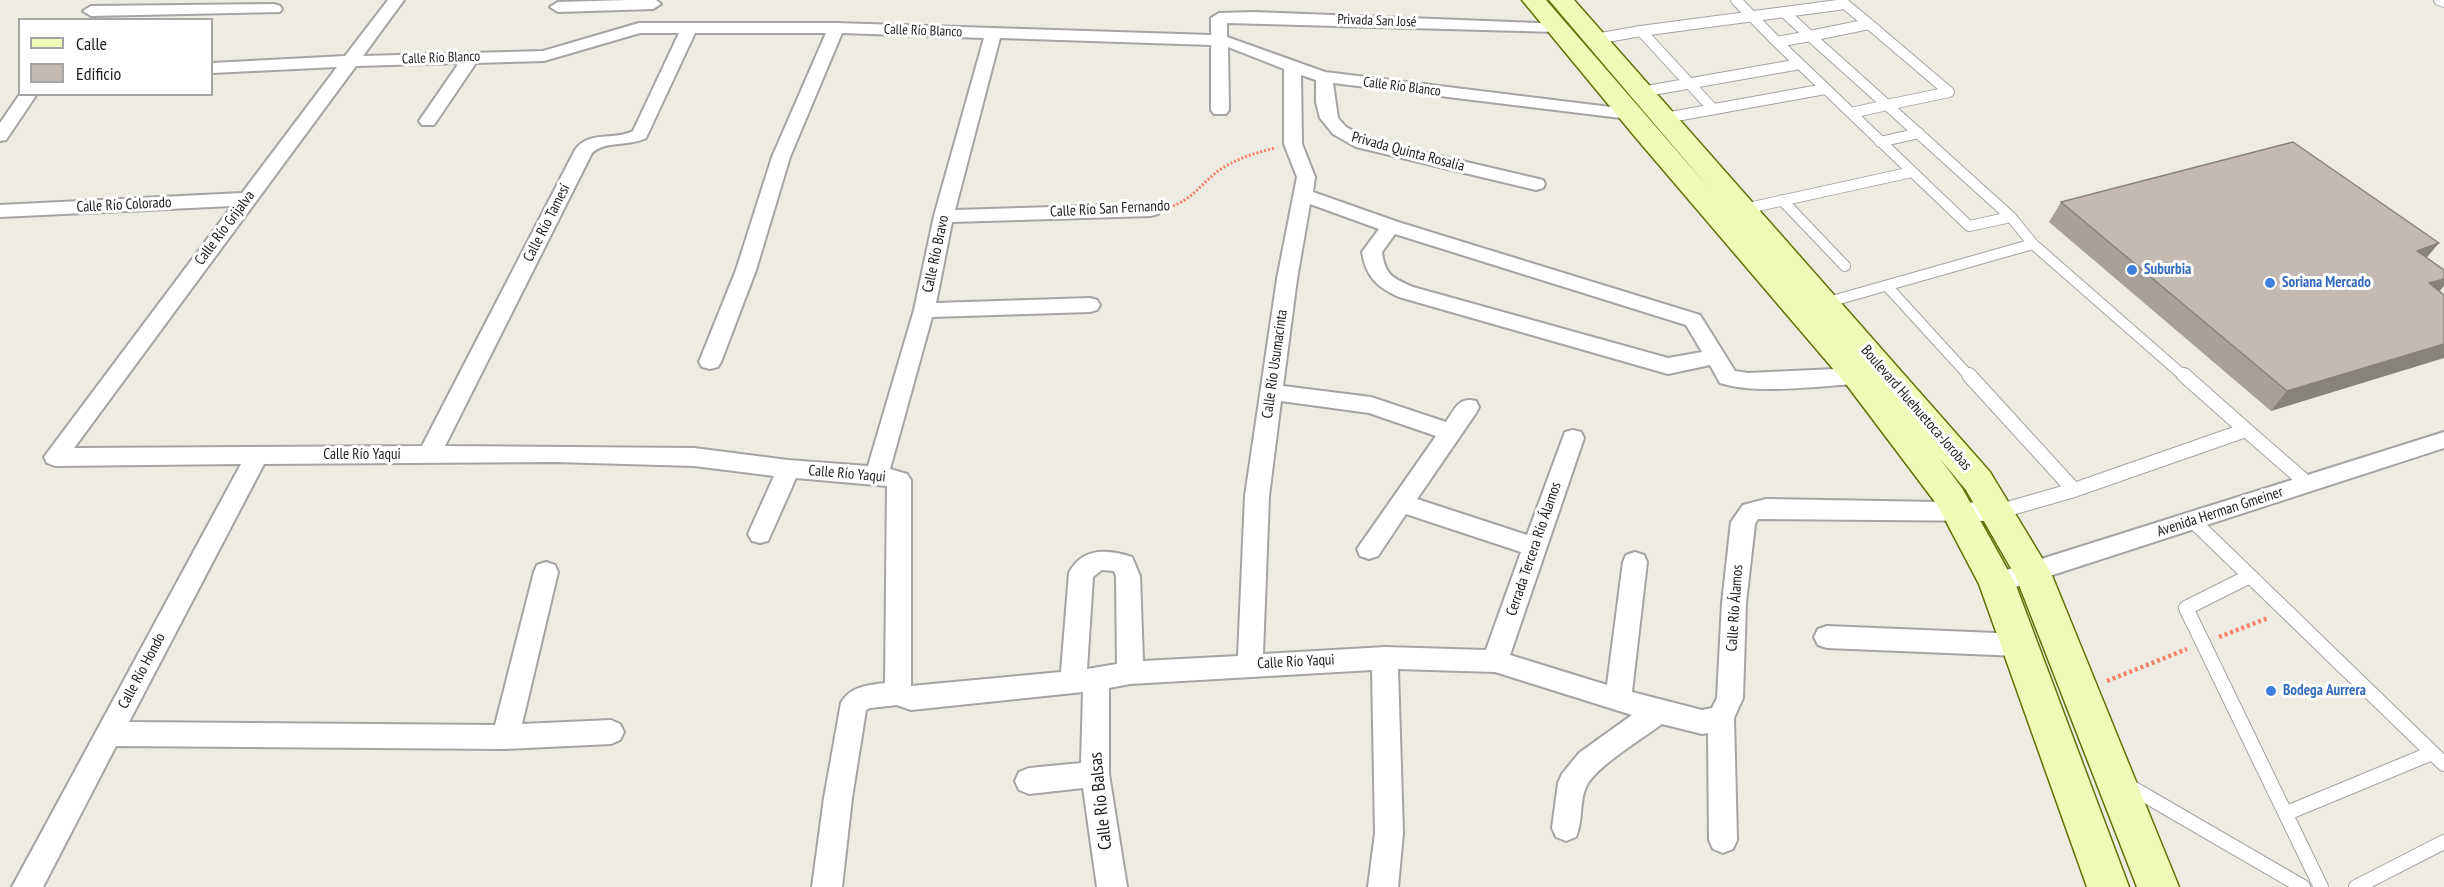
<!DOCTYPE html>
<html>
<head>
<meta charset="utf-8">
<style>
	body { margin:0 }
	#map { position:relative; width:2444px; height:887px; overflow:hidden; background:#eeebe3; font-family:"PT Sans Narrow",sans-serif }
	canvas { display:block }
	.legend { position:absolute; left:18px; top:18px; width:195px; height:78px; box-sizing:border-box; background:#fff; border:2px solid #a5a5a5; margin:0; padding:8px 10px; list-style:none; font-size:18px; color:#1d1d1d }
	.legend li { display:flex; align-items:center; gap:12px; height:30px }
	.legend b { width:30px; border:2px solid #a5a5a5 }
</style>
</head>
<body>
<div id="map">
<canvas width="2444" height="887"></canvas>
<ul class="legend">
<li><b style="height:8px;background:#f1f9b7"></b>Calle</li>
<li><b style="height:16px;background:#c3bab3"></b>Edificio</li>
</ul>
</div>
<script>
const context = document.querySelector('canvas').getContext('2d');
context.lineJoin = 'round';
function trace(path, color, width, dash) {
  context.strokeStyle = color;
  context.lineWidth = width;
  context.lineCap = dash ? 'butt' : 'round';
  context.setLineDash(dash || []);
  context.stroke(path);
}
function paint(path, color) {
  context.fillStyle = color;
  context.fill(path, 'evenodd');
}
function label(font, color, halo, rows, align = 'center') {
  context.font = font + ' "PT Sans Narrow",sans-serif';
  context.lineWidth = 6;
  context.setLineDash([]);
  context.textBaseline = 'middle';
  context.strokeStyle = halo;
  context.fillStyle = color;
  for (const [text, x, y, turn = 0] of rows) {
    context.save();
    context.translate(x, y);
    context.rotate((+turn || 0) * Math.PI / 180);
    context.textAlign = isNaN(turn) ? turn : align;
    if (halo) context.strokeText(text, 0, 0);
    context.fillText(text, 0, 0);
    context.restore();
  }
}
const pathFar1 = new Path2D(`
	M1169,207C1191,201 1201,184 1218,171C1235,159 1255,153 1275,148`);
const path = new Path2D(`
	M2219,637L2268,618
	M2107,681L2187,649`);
const laneFar1 = new Path2D(`
	M1736,0L1777,42
	M2439,0L2444,2
	M1785,13L1810,36
	M1810,36L1887,105
	M1810,36L1777,42L1851,113
	M1810,36L1869,24L1949,92L1887,105
	M1595,39L1641,31
	M1641,92L1800,64
	M1713,109L1641,31L1845,4L1869,24
	M1851,113L1969,226L2011,217L1887,105
	M1851,113L1887,105
	M1665,118L1825,89
	M1880,142L1919,133
	M1782,200L1845,266
	M1744,209L1912,172
	M2011,217L2033,244
	M1887,286L1970,377
	M1825,303L2033,244L2185,377`);
const lane = new Path2D(`
	M1969,375L2074,490
	M2246,430L2308,484
	M1997,512L2074,490L2246,430L2184,375
	M2193,521L2250,576
	M2129,786L2303,887
	M2287,813L2432,753
	M2321,887L2186,608L2250,576L2444,764
	M2356,887L2444,842`);
const street = new Path2D(`
	M388,0H404L363,56L543,51L639,23H836L1211,35V18L1219,13L1254,12L1563,24L1565,27L1563,30L1557,32L1227,23V37L1325,72L1635,110L1638,114L1635,118L1629,119L1333,83L1338,118L1346,127L1368,139L1543,180L1545,184L1543,188L1536,190L1356,147L1333,134L1320,118L1316,102V80L1301,75L1302,144L1315,177L1313,192L1398,222L1700,315L1735,371L1748,373L1857,368L1865,371L1868,376L1865,381L1857,384C1816,386 1759,395 1720,383L1710,365L1668,374L1399,297C1377,287 1366,277 1362,252L1379,229L1310,204L1297,279L1283,386L1371,397L1446,422C1454,410 1459,396 1476,401L1479,407L1476,413L1417,499L1527,535L1565,432L1573,430L1581,432L1584,438L1510,655L1607,685L1623,562L1626,555L1635,552L1644,555L1647,562L1632,692L1702,710L1712,708L1717,698L1722,603L1731,522L1743,505L1766,499L1997,503L2005,506L2009,512L2005,518L1997,521L1758,519L1755,524L1746,603L1743,698L1734,718L1737,840L1733,849L1723,853L1713,849L1709,840L1708,733L1702,734L1662,724C1642,739 1595,767 1586,787C1579,802 1583,822 1576,837L1566,841L1556,837L1552,828L1558,783L1562,774L1579,753L1632,715L1495,672L1398,669L1403,833L1398,887H1368L1375,833L1372,670L1130,684L1109,688V774L1127,887H1097L1083,788L1029,794L1019,790L1015,781L1019,772L1029,768L1081,763L1083,692L911,710L897,705L870,708L866,710L852,798L842,887H812L824,798L841,703C849,687 868,685 885,683L887,486L796,478L768,541L760,543L752,541L748,534L774,476L694,466L555,462L264,464L129,722L495,725L534,572L537,565L546,562L555,565L558,572L522,724L611,720L620,724L624,732L620,740L611,744L505,749L116,746L43,887H12L241,464L55,466L47,463L44,457L232,206L0,217V205L242,193L337,67L212,73V63L345,56ZM640,33H679L633,131C614,141 589,130 575,150L422,446L74,448L356,66L459,63L419,121L422,125H434L476,63L544,61ZM695,33H826L772,157L736,270L699,362L702,367L710,369L718,367L721,362L756,270L790,157L842,33L984,38L934,216L914,310L868,466L788,460L694,448L445,446L592,153C606,140 629,147 646,138ZM1000,38L1211,45V110L1214,114H1226L1229,110L1228,47L1284,69V144L1297,177L1277,279L1245,496L1238,656L1143,661L1140,576L1132,557C1108,549 1082,547 1069,573L1061,672L911,686V480L907,474L890,469L932,317L1090,312L1097,310L1100,305L1097,300L1090,298L936,303L952,222L1151,216L1158,214L1160,210L1158,206L1151,204L955,210ZM1395,234L1686,325L1702,352L1668,358L1413,287C1393,278 1385,276 1382,252ZM1281,401L1369,413L1436,436L1357,549L1360,556L1369,559L1378,556L1406,514L1521,552L1486,650L1385,647L1263,654L1269,496ZM1102,570L1114,571L1116,576L1117,664L1087,669L1093,577Z
	M629,0H656L661,4L653,9L558,12L550,7L558,2Z
	M274,4L280,6L282,9L280,12L91,16L83,11L91,6Z
	M20,94H37L6,140L0,141V123Z
	M2444,432V448L1997,593L1988,590L1985,583L1988,576L1997,573Z
	M1827,626L2019,634L2028,637L2032,645L2028,653L2019,656L1827,648L1818,645L1814,637L1818,629Z`);
const secondary = new Path2D(`
	M1522,0H1546L1709,188L1549,0H1574L1990,472L2051,573L2179,887H2137L2016,577L1966,490L1940,459L1962,488L2015,583L2129,887H2087L1979,584L1938,506L1846,384L1636,138Z`);
const wall = new Path2D(`
	M2061,202L2439,243L2426,258L2271,411L2049,222Z`);
const shadedWall = new Path2D(`
	M2439,243L2422,263L2417,251Z
	M2444,279V286L2435,296L2429,283Z
	M2444,344V358L2271,411L2287,391Z`);
const building = new Path2D(`
	M2293,142L2439,243L2417,251L2444,270V279L2429,283L2444,295V344L2287,391L2061,202Z`);
const markers = [
	[2132,270,6,"#3f7fe0"],
	[2270,283,6,"#3f7fe0"],
	[2271,691,6,"#3f7fe0"]
];
const farStreetnames = [
	["Privada San José",1377,21,2],
	["Calle Río Blanco",923,31,2],
	["Calle Río Blanco",441,58,-2],
	["Calle Río Blanco",1402,87,7]
];
const streetNames = [
	["Privada Quinta Rosalía",1408,152,15],
	["Calle Río Colorado",124,205,-3],
	["Calle Río San Fernando",1110,209,-3],
	["Calle Río Tamesí",547,223,-63],
	["Calle Río Grijalva",225,228,-53],
	["Calle Río Bravo",936,254,-78],
	["Calle Río Usumacinta",1275,364,-82],
	["Boulevard Huehuetoca-Jorobas",1916,408,49],
	["Calle Río Yaqui",362,455],
	["Calle Río Yaqui",847,474,5],
	["Avenida Herman Gmeiner",2220,512,-18],
	["Cerrada Tercera Río Álamos",1534,549,-71],
	["Calle Río Álamos",1735,608,-86],
	["Calle Río Yaqui",1296,662,-3],
	["Calle Río Hondo",142,671,-62]
];
const shopNames = [
	["Suburbia",2144,270],
	["Soriana Mercado",2282,283],
	["Bodega Aurrera",2283,691]
];
const nearStreetnames = [
	["Calle Río Balsas",1101,801,-96]
];
trace(laneFar1, '#a4a4a4', 12);
trace(lane, '#a4a4a4', 16);
trace(street, '#a4a4a4', 4);
trace(secondary, '#607306', 3);
trace(pathFar1, '#f8826a', 3, [2, 2]);
trace(path, '#f8826a', 4.5, [3, 3]);
trace(laneFar1, '#fff', 10);
trace(lane, '#fff', 14);
paint(street, '#fff');
paint(secondary, '#f1f9b7');
paint(wall, '#a8a09a');
paint(shadedWall, '#88827d');
paint(building, '#c3bab3');
trace(building, '#88827d', 1.5);
for (const [x, y, r, color] of markers) {
  const dot = new Path2D();
  dot.arc(x, y, r, 0, 2 * Math.PI);
  context.fillStyle = color;
  context.fill(dot);
  trace(dot, '#fff', 2);
}
label('14px', '#1d1d1d', '#fff', farStreetnames);
label('15px', '#1d1d1d', '#fff', streetNames);
label('bold 15px', '#366cbe', '#fff', shopNames, 'left');
label('18px', '#1d1d1d', '#fff', nearStreetnames);
</script>
</body>
</html>
